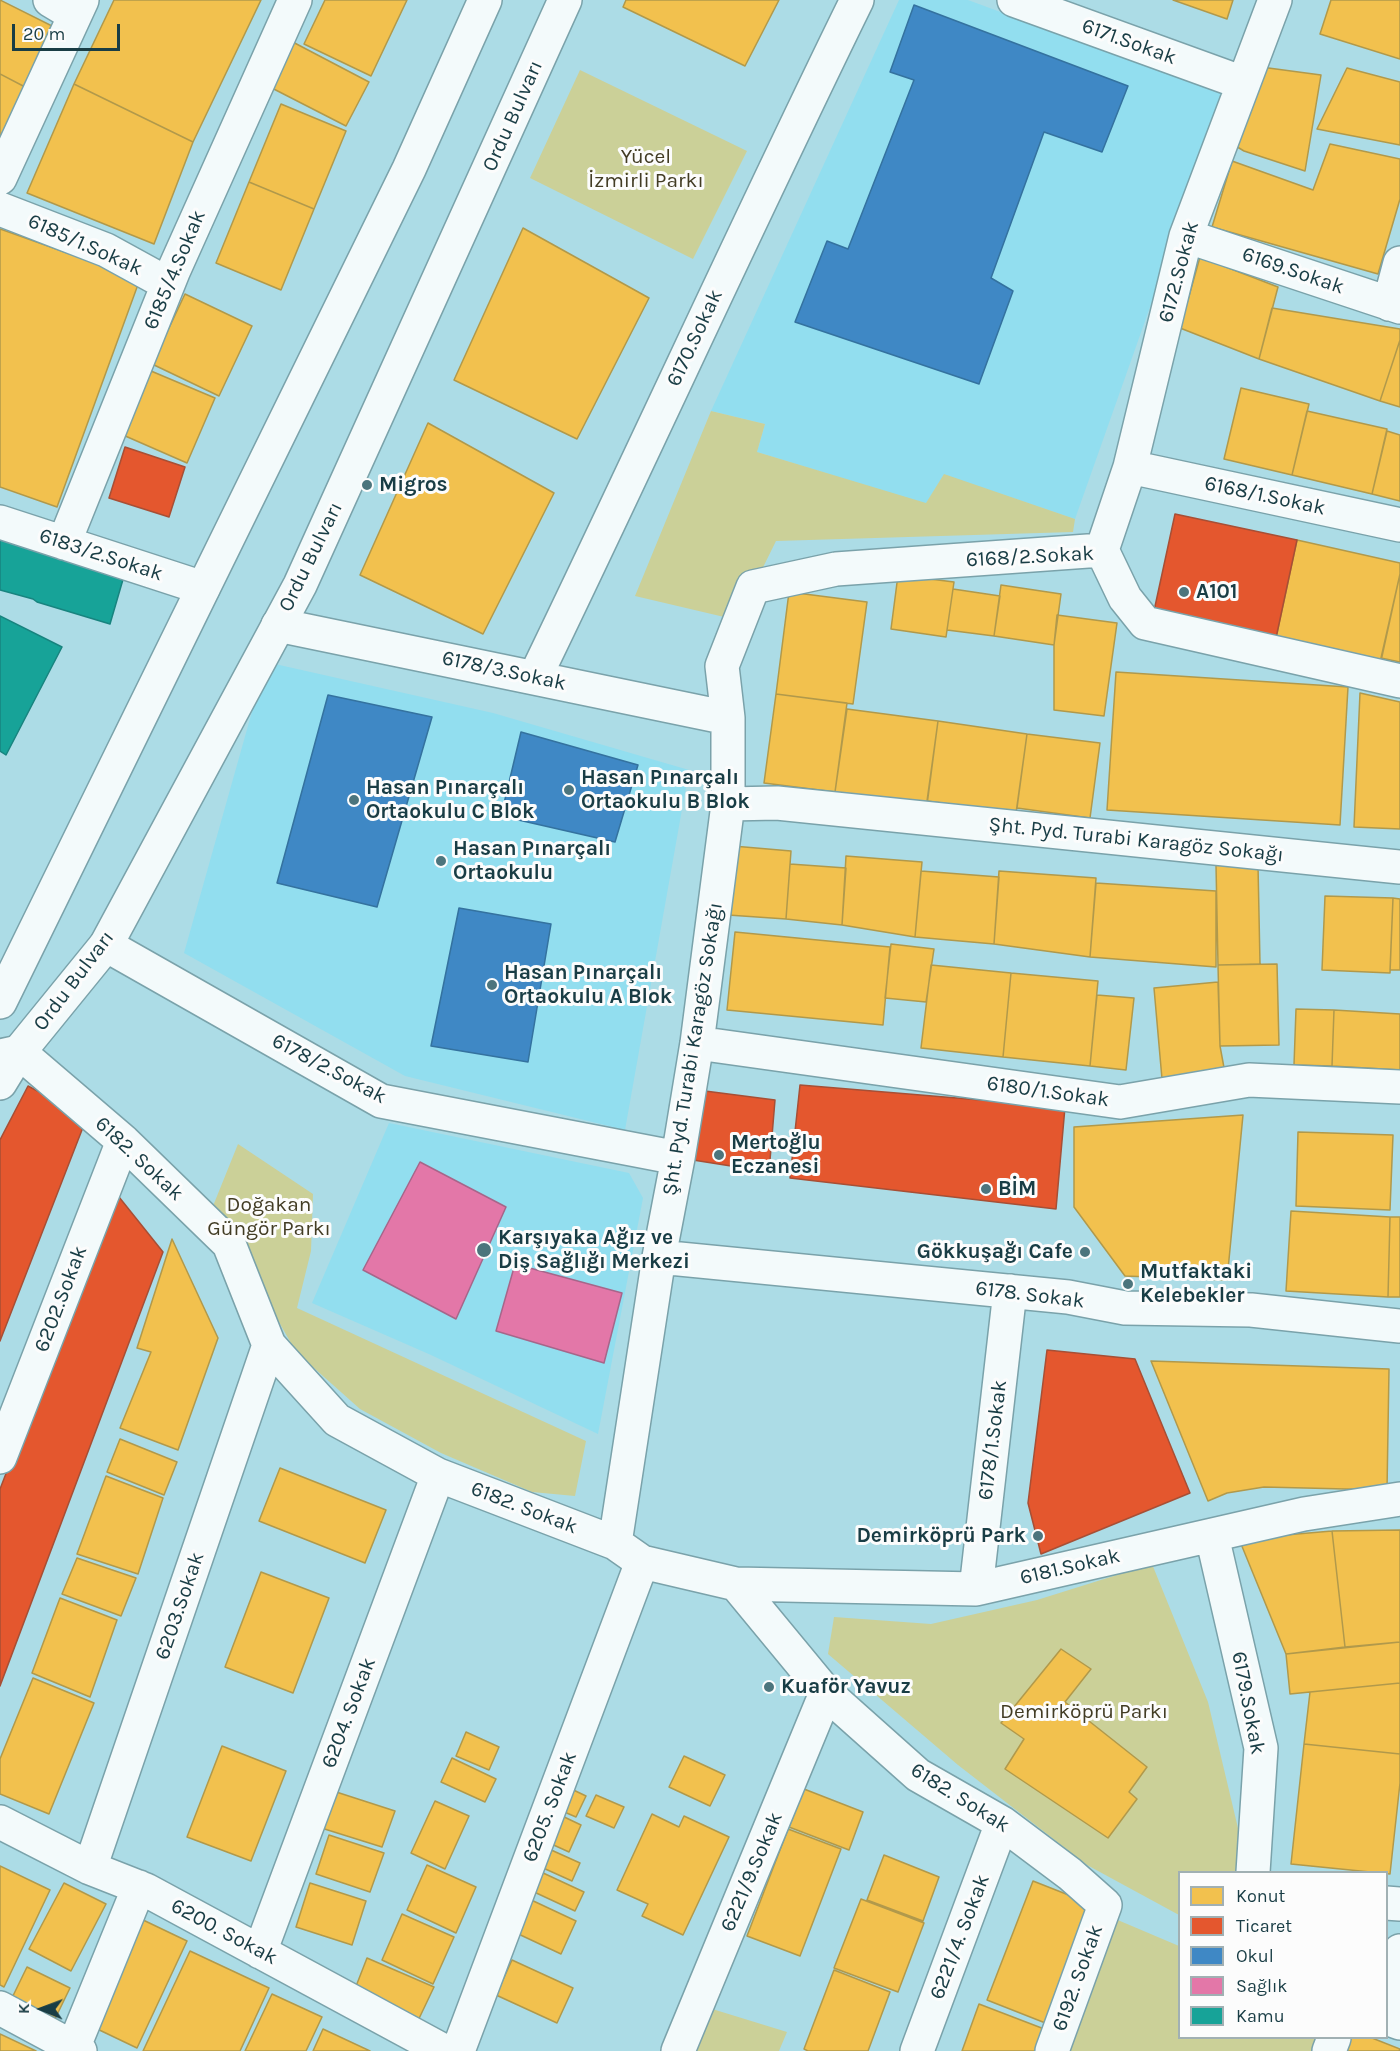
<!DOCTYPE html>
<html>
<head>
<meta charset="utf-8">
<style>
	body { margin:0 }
	#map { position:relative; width:1400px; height:2051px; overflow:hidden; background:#acdce6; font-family:Karla,sans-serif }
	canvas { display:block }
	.legend { position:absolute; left:1178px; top:1871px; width:210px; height:168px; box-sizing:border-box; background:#fcfcfc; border:2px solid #a1b0b3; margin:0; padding:8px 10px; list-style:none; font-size:18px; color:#193d45 }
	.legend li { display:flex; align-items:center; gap:12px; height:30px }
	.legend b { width:30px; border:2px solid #a1b0b3 }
	.north { position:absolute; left:12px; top:1979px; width:60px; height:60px; -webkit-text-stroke:4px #fcfcfc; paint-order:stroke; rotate:271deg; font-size:16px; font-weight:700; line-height:24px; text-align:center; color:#193d45 }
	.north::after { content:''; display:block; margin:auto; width:21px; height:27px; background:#193d45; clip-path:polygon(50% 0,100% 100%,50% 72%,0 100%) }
	.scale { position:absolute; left:12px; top:24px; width:108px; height:27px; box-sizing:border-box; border:3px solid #193d45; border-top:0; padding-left:8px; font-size:18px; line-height:21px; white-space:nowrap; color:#193d45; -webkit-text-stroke:4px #fcfcfc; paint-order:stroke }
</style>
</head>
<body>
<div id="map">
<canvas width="1400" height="2051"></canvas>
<ul class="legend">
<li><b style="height:16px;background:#f2c14e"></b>Konut</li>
<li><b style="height:16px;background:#e4572e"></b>Ticaret</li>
<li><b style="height:16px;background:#3f88c5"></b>Okul</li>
<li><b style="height:16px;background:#e377a8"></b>Sağlık</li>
<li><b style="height:16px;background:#17a398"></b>Kamu</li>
</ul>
<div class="north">K</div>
<div class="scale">20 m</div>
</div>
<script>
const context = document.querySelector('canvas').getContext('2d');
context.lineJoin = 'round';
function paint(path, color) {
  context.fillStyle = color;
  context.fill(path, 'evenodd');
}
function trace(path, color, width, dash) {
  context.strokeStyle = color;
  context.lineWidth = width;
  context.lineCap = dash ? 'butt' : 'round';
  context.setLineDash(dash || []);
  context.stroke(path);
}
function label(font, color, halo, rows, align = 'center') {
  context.font = font + ' Karla,sans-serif';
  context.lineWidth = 6;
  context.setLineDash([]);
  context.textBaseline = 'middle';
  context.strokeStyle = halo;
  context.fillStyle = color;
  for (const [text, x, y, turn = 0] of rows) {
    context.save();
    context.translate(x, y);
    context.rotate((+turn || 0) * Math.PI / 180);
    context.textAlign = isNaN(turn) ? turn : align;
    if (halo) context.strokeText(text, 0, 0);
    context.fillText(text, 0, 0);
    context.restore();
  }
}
const built = new Path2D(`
	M899,0H968L1225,95L1075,519L944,475L926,504L757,452L765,424L711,411Z
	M266,662L493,713L689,770L625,1130L405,1076L184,953Z
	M389,1123L629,1173L643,1198L598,1434L431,1355L312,1303Z`);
const green = new Path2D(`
	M580,70L747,151L693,259L530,178Z
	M711,411L765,424L757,452L926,503L944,474L1075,519L1073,532L776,541L737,620L635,596Z
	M238,1144L313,1194L311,1251L297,1308L586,1441L575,1496L532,1492L441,1453L360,1409L296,1352L213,1206Z
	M1152,1564L1208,1702L1242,1845L1263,1872H1180L1179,1915L1087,1865L958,1765L828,1654L834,1617L931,1624L1037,1600Z
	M1113,1918L1179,1946L1180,2038H1320L1315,2051H1063Z
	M709,2008L787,2032L779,2051H695Z`);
const homes = new Path2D(`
	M0,0L58,29L27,88L0,74Z
	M114,0H261L193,142L74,84Z
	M325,0H407L371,76L304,44Z
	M626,0H779L745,66L623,7Z
	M1173,0H1233L1227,19Z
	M1331,0H1400V59L1320,34Z
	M287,39L369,82L346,126L264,84Z
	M1261,67L1321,75L1305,171L1244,151L1234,145Z
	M1347,68L1400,82V145L1317,129Z
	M0,74L27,88L0,146Z
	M74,84L193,142L154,244L27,193Z
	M281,104L346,131L314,209L249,182Z
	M1330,144L1400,159V199L1378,274L1212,227L1232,161L1313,190Z
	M249,182L314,209L281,290L216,263Z
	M523,228L649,298L577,439L454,380Z
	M0,229L140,279L57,507L0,487Z
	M1200,257L1278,287L1259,359L1180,328Z
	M185,294L252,326L219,396L152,364Z
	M1272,308L1400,329V340L1380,401L1259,359Z
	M1400,340V407L1380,401Z
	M151,371L215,398L187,463L123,435Z
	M1241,388L1309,404L1292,475L1224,459Z
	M1307,411L1387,429L1372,494L1292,475Z
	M428,423L554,493L483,634L360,575Z
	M1387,431L1400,435V501L1372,494Z
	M1297,540L1400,563V574L1381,661L1276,638Z
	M1400,574V662L1381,658Z
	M898,575L954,582L946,637L891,629Z
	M1001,585L1061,594L1054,645L994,636Z
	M953,589L1000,596L994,636L947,630Z
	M789,592L867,602L853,704L776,694Z
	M1057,615L1117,623L1104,716L1054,710V645Z
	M1116,672L1348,687L1340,825L1107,810Z
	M1360,693L1400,702V829L1354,827Z
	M776,694L847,703L835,792L764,783Z
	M847,709L938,721L927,805L835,792Z
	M938,721L1027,734L1016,813L927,801Z
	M1027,734L1100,743L1090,818L1017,808Z
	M733,846L791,851L786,919L728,915Z
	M846,856L922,862L915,937L842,925Z
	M790,864L846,868L842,925L786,919Z
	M1216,865H1258L1260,964L1218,965Z
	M921,871L999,877L994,944L915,937Z
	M999,871L1096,878L1090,957L994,944Z
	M1096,883L1216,891V967L1090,957Z
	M1325,896L1393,898L1390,973L1322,970Z
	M1393,898L1400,899V970H1390Z
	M735,932L890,947L883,1025L727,1010Z
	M891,944L934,949L926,1002L885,998Z
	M1277,964L1279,1045L1220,1046L1218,965Z
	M931,965L1011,973L1003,1057L921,1048Z
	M1011,973L1098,981L1090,1066L1003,1057Z
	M1218,982L1220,1046L1225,1073L1162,1079L1154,988Z
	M1097,995L1134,998L1126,1070L1090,1066Z
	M1296,1009L1334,1010L1332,1066L1294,1065Z
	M1334,1010L1400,1014V1070L1332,1066Z
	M1243,1115L1227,1280L1125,1276L1074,1207V1127Z
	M1298,1132L1393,1135L1390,1210L1296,1206Z
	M1291,1211L1390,1217L1388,1297L1286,1291Z
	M1390,1217H1400V1297H1388Z
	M172,1239L218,1338L178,1450L120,1428L151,1352L137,1348Z
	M1151,1361L1389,1369L1387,1490L1264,1487L1227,1493L1208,1501Z
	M120,1439L177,1462L164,1495L107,1472Z
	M280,1468L386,1510L365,1563L259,1521Z
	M106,1476L163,1498L138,1574L77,1554Z
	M1400,1530V1642L1345,1647L1332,1531Z
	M1332,1531L1345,1647L1286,1654L1239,1539Z
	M77,1558L136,1578L121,1616L62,1594Z
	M261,1572L329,1598L293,1693L225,1667Z
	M60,1598L117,1620L90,1697L32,1673Z
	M1400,1642V1683L1290,1694L1286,1654Z
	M1061,1649L1091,1669L1065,1702L1147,1767L1129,1792L1137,1799L1108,1838L1005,1769L1024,1739L1001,1723Z
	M33,1678L94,1703L49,1814L0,1794V1759Z
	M1400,1683V1754L1304,1744L1310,1692Z
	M466,1732L499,1747L489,1770L456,1756Z
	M1304,1744L1400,1754V1783L1390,1874L1291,1864Z
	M222,1746L286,1771L251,1861L187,1837Z
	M684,1756L725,1775L710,1806L669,1787Z
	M452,1758L496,1779L485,1802L441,1782Z
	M565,1786L586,1796L576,1817L555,1808Z
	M327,1789L395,1811L382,1847L315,1826Z
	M804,1789L863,1812L849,1850L789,1827Z
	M596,1795L624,1807L614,1828L586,1816Z
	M435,1801L469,1816L445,1869L411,1853Z
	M652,1814L679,1827L684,1816L729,1837L683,1935L642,1916L648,1904L617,1890Z
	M560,1815L581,1825L569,1852L547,1842Z
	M788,1829L841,1849L800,1956L747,1936Z
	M329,1835L384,1853L370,1892L316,1874Z
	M549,1849L580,1863L572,1881L541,1867Z
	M884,1855L939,1877L923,1921L867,1900Z
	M427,1865L476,1887L456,1933L407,1910Z
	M0,1866L50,1890L4,1987L0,1985Z
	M541,1872L584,1892L575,1911L532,1891Z
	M1033,1881L1099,1907L1053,2026L987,2000Z
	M64,1883L106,1904L71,1971L29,1949Z
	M310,1883L366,1901L352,1945L296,1927Z
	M527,1898L576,1921L561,1954L512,1931Z
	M861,1899L924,1923L898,1992L834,1968Z
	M402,1914L454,1937L433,1984L382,1960Z
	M141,1919L187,1941L137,2048L91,2026Z
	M190,1951L269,1988L240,2051H143Z
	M367,1958L434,1987L415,2027L353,1994Z
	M512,1960L573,1988L557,2023L496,1995Z
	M27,1967L70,1988L52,2025L9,2004Z
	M834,1970L890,1992L868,2051H808L804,2049Z
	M272,1994L322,2017L306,2051H245Z
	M979,2004L1052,2032L1045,2051H962Z
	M323,2029L370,2051H313Z
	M0,2034L36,2051H0Z
	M1344,2038H1372L1400,2049L1399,2051H1339Z`);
const shops = new Path2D(`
	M125,447L185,467L169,517L109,498Z
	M1175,514L1297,540L1276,638L1154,611Z
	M800,1085L1065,1107L1056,1209L790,1178Z
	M28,1086L87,1117L0,1341V1140Z
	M705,1091L775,1100L769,1172L693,1160Z
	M115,1192L163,1252L0,1686V1489Z
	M1047,1350L1135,1359L1190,1493L1041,1554L1028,1503Z`);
const schools = new Path2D(`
	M914,5L1128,86L1102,152L1044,132L991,278L1013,291L979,384L795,322L827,241L848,249L914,80L890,72Z
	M328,695L432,717L377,907L277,883Z
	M521,732L638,765L615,842L501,816Z
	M459,908L551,924L528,1062L431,1046Z`);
const health = new Path2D(`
	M420,1162L506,1207L456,1319L363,1270Z
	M515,1264L622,1293L604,1363L496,1331Z`);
const public = new Path2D(`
	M0,538L124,576L110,624L37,602L33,599L0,590Z
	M0,616L62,647L6,755L0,751Z`);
const minor = new Path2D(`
	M50,0L75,15
	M1014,0L1243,83
	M0,178L82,0
	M0,209L106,250L168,284
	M1186,236L1400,307
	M1389,304L1400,263
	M1130,467L1400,525
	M0,522L203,588
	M64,543L173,272L295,0
	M1102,550L1130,467L1186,236L1275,0
	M1102,550L1125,598L1145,623L1400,681
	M278,625L728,718
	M535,677C644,452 747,224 857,0
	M728,804L777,803L1400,867
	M106,945L381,1101L678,1158
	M697,1043L1120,1102L1249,1080L1400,1087
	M0,1056L19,1052L123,1141L229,1244L269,1345L337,1420L438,1475L615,1543L642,1562L736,1584L976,1589L1304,1514L1400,1499
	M659,1257L1068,1297L1125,1308L1251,1310L1400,1326
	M0,1457L123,1141
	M1212,1536L1261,1748L1253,1872
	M615,1543L659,1257L678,1158L697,1043L728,804V718L722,666L753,587L836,569L1102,550
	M736,1584L826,1693L918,1775L1002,1823L1070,1874L1105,1905L1052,2051
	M976,1589L1010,1291
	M0,1822L90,1868L146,1890L444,2051
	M90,1868L269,1345
	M1386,1903L1400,1904
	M260,1952L438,1475
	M1386,2000L1400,1951
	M0,2008L80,2051
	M1386,2018L1400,2023
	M72,2051L139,1887
	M458,2051L642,1562
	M678,2051L826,1693
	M917,2051L1002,1823
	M1329,2051L1334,2038`);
const major = new Path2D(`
	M0,1002L409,169L485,0
	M0,1083L19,1052L106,945L300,585L565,0`);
const markers = [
	[367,485,6,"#4c757d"],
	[1184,592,6,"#4c757d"],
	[569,790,6,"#4c757d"],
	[354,800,6,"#4c757d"],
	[441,861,6,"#4c757d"],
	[492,985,6,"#4c757d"],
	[719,1155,6,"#4c757d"],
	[986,1189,6,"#4c757d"],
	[484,1250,8,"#4c757d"],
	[1085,1252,6,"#4c757d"],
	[1128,1284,6,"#4c757d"],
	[1038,1536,6,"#4c757d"],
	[769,1687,6,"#4c757d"]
];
const streetNames = [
	["6171.Sokak",1129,42,20],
	["Ordu Bulvarı",513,116,-66],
	["6185/1.Sokak",85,245,24],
	["6185/4.Sokak",175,270,-67],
	["6169.Sokak",1293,271,19],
	["6172.Sokak",1179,272,-75],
	["6170.Sokak",695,338,-65],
	["6168/1.Sokak",1265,496,12],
	["6183/2.Sokak",101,555,18],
	["Ordu Bulvarı",311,557,-64],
	["6168/2.Sokak",1030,557,-3],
	["6178/3.Sokak",504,671,12],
	["Şht. Pyd. Turabi Karagöz Sokağı",1136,840,6],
	["Ordu Bulvarı",74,981,-53],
	["Şht. Pyd. Turabi Karagöz Sokağı",693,1049,-81],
	["6178/2.Sokak",329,1069,28],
	["6180/1.Sokak",1048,1092,8],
	["6182. Sokak",139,1159,43],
	["6178. Sokak",1030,1295,7],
	["6202.Sokak",61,1299,-69],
	["6178/1.Sokak",993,1440,-83],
	["6182. Sokak",524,1508,21],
	["6181.Sokak",1070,1567,-13],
	["6203.Sokak",180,1606,-71],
	["6179.Sokak",1248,1703,79],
	["6204. Sokak",349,1713,-69],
	["6182. Sokak",960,1798,32],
	["6205. Sokak",550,1807,-69],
	["6221/9.Sokak",752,1872,-67],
	["6200. Sokak",224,1932,28],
	["6221/4. Sokak",960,1937,-69],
	["6192. Sokak",1078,1978,-70]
];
const parkNames = [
	["Yücel",646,157],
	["İzmirli Parkı",646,181],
	["Doğakan",269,1205],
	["Güngör Parkı",269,1229],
	["Demirköprü Parkı",1084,1712]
];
const poiNames = [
	["Migros",379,485],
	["A101",1196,592],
	["Hasan Pınarçalı",581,778],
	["Ortaokulu B Blok",581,802],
	["Hasan Pınarçalı",366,788],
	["Ortaokulu C Blok",366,812],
	["Hasan Pınarçalı",453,849],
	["Ortaokulu",453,873],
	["Hasan Pınarçalı",504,973],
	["Ortaokulu A Blok",504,997],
	["Mertoğlu",731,1143],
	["Eczanesi",731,1167],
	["BİM",998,1189],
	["Karşıyaka Ağız ve",498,1238],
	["Diş Sağlığı Merkezi",498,1262],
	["Gökkuşağı Cafe",1073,1252,"right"],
	["Mutfaktaki",1140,1272],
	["Kelebekler",1140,1296],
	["Demirköprü Park",1026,1536,"right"],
	["Kuaför Yavuz",781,1687]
];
paint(built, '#92deef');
paint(green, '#cbd098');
paint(homes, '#f2c14e');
trace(homes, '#b1994b', 1.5);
paint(shops, '#e4572e');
trace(shops, '#a74f35', 1.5);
paint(schools, '#3f88c5');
trace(schools, '#34729f', 1.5);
paint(health, '#e377a8');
trace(health, '#a6668a', 1.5);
paint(public, '#17a398');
trace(public, '#18847f', 1.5);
trace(minor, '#7aa2aa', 36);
trace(major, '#7aa2aa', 36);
trace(minor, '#f3fafb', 33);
trace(major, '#f3fafb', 33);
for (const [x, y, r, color] of markers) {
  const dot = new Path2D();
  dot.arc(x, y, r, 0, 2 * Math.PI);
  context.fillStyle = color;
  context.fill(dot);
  trace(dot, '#fcfcfc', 2);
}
label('21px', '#193d45', '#fcfcfc', streetNames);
label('21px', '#423c24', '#fcfcfc', parkNames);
label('bold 21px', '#193d45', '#fcfcfc', poiNames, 'left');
</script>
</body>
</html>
